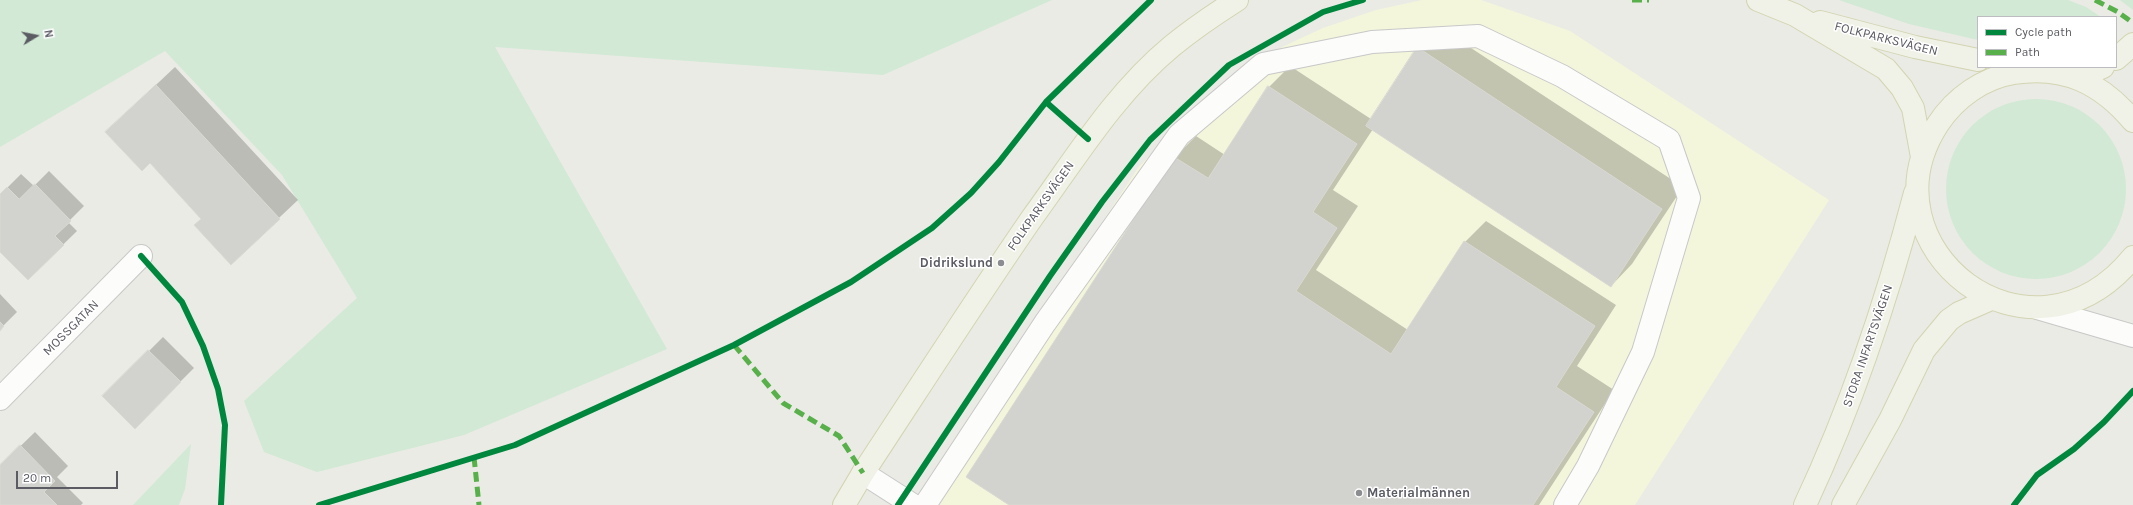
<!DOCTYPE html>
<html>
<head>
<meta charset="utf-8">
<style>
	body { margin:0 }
	#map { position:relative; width:2133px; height:505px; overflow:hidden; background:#eaebe4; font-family:Karla,sans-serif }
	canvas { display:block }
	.legend { position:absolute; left:1977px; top:16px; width:140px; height:52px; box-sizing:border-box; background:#fff; border:1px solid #bdbdc1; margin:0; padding:5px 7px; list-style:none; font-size:12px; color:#5a5b63 }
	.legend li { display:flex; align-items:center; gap:8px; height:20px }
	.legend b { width:20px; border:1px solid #bdbdc1 }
	.north { position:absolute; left:16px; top:16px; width:40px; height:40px; -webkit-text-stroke:3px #fff; paint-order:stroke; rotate:80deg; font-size:11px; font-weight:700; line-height:16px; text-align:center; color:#5a5b63 }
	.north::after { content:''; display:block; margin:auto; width:14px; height:18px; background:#5a5b63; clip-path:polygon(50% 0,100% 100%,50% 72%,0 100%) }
	.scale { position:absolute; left:16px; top:471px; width:102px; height:18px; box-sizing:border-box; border:2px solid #5a5b63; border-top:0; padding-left:5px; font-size:12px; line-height:14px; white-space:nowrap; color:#5a5b63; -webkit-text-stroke:3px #fff; paint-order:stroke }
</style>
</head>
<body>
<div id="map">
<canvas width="2133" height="505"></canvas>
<ul class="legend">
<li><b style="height:5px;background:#00873e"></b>Cycle path</li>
<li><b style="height:5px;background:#58b04a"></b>Path</li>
</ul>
<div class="north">N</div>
<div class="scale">20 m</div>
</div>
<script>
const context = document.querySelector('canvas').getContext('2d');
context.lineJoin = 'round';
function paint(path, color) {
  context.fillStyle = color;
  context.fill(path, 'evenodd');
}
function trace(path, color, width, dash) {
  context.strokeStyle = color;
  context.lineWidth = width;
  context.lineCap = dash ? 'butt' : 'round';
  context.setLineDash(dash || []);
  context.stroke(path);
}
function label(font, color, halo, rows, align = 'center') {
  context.font = font + ' Karla,sans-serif';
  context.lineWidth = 3;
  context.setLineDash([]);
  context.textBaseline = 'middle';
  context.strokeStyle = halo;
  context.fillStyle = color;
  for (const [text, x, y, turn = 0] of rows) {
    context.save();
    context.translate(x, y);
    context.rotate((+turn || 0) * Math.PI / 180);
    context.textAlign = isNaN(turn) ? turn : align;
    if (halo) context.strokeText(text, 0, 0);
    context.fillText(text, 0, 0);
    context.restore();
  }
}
const commercial = new Path2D(`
	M1422,0H1481L1570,31L1829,200L1635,505H915L1138,168L1190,113L1252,61L1323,28L1376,10Z`);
const green = new Path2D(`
	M0,0H1052L883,75L495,47L667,349L464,435L317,472L264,452L244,401L357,298L282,175L165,51L0,147Z
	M1839,0H2068L2086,7L2101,17H1978V40L1909,24Z
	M2120,0H2133V10Z
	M1946 189a90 90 0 1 1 180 0a90 90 0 1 1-180 0Z
	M191,444L185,489L179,505H133Z`);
const shadow = new Path2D(`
	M1439,27L1683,187L1632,264L1611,286L1373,129L1333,190L1358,206L1316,270L1408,330L1465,242L1486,221L1616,305L1577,366L1614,390L1539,505H1011L1175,157L1196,136L1225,155L1269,87L1290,66L1371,119L1418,48Z
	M175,67L298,200L231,263L202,218L125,114Z
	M49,171L84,206L68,222L77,231L28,279L0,250V195L21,174L34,186Z
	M0,294L17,312L0,329Z
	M163,337L194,368L135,427L104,396Z
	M35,432L68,466L57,477L83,503L81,505H0V466Z`);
const building = new Path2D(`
	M1417,47L1662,209L1611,287L1366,126Z
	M156,85L280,219L231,265L194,225L201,219L150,163L142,171L105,132Z
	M1268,86L1357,144L1313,212L1337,228L1296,291L1391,354L1464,241L1595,326L1556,387L1594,412L1533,505H1009L966,477L1174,157L1208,178Z
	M35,184L71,221L55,236L64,245L28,280L0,252V194L7,187L19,199Z
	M0,322L4,326L0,331Z
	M148,350L181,382L135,429L102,396Z
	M20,445L55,481L44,492L57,505H0V465Z`);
const minor = new Path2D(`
	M2037,308L2133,336
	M0,399L141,256
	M863,473L913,505
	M925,505L1045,323L1179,135L1263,64L1372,42L1478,36L1562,76L1669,140L1689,198L1643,352L1588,466L1565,505`);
const major = new Path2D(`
	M1758,0L1795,15L1886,69L1902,88L1913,108L1922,157
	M1820,22L1915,47L1978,60
	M2116,59L2133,44
	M2078,78L2103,67
	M2133,121C2101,83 2064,65 2014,73C1983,78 1955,98 1938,124C1858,247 2030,383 2133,257
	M844,505L863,473C919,388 974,302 1032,218C1075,159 1115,93 1172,46C1193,29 1215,14 1237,0
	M1805,505C1852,405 1887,300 1915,193
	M1843,505L1890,420L1924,350L1949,320L1959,313L1991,299`);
const quiet = new Path2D(`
	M1632,0H1649
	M2095,0L2118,12L2133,23
	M734,345L783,403L839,436L863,473
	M474,457L479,505`);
const cycleway = new Path2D(`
	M1046,102L1088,139
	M141,256L182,302L203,346L218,389L225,425L221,505
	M319,505L515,445L734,345L851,282L932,228L971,193L999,162L1046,102L1151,0
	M898,505L1050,276L1102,202L1150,140L1229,65L1323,12L1363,0
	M2014,505L2037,475L2074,449L2104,422L2133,391`);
const markers = [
	[1001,263,4,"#8c8d90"],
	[1359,493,4,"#8c8d90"]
];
const streetNames = [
	["FOLKPARKSVÄGEN",1886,39,14],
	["FOLKPARKSVÄGEN",1041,206,-55],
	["MOSSGATAN",71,328,-45],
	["STORA INFARTSVÄGEN",1868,346,-71]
];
const poiNames = [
	["Didrikslund",993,263],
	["Materialmännen",1367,493,"left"]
];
paint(commercial, '#f4f6dc');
paint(green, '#d1e9d5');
paint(shadow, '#0003');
paint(building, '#d2d2ce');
trace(building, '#dadad3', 1);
trace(minor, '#c7c8c7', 24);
trace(major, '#d3d4b1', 24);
trace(minor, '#fcfcfb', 22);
trace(major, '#f1f2e7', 22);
trace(quiet, '#58b04a', 5, [10, 5]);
trace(cycleway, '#00873e', 6);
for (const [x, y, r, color] of markers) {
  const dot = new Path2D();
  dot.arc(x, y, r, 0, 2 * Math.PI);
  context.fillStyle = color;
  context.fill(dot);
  trace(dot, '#fff', 1.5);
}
label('13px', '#5a5b63', '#fff', streetNames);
label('bold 13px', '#5a5b63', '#fff', poiNames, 'right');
</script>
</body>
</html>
